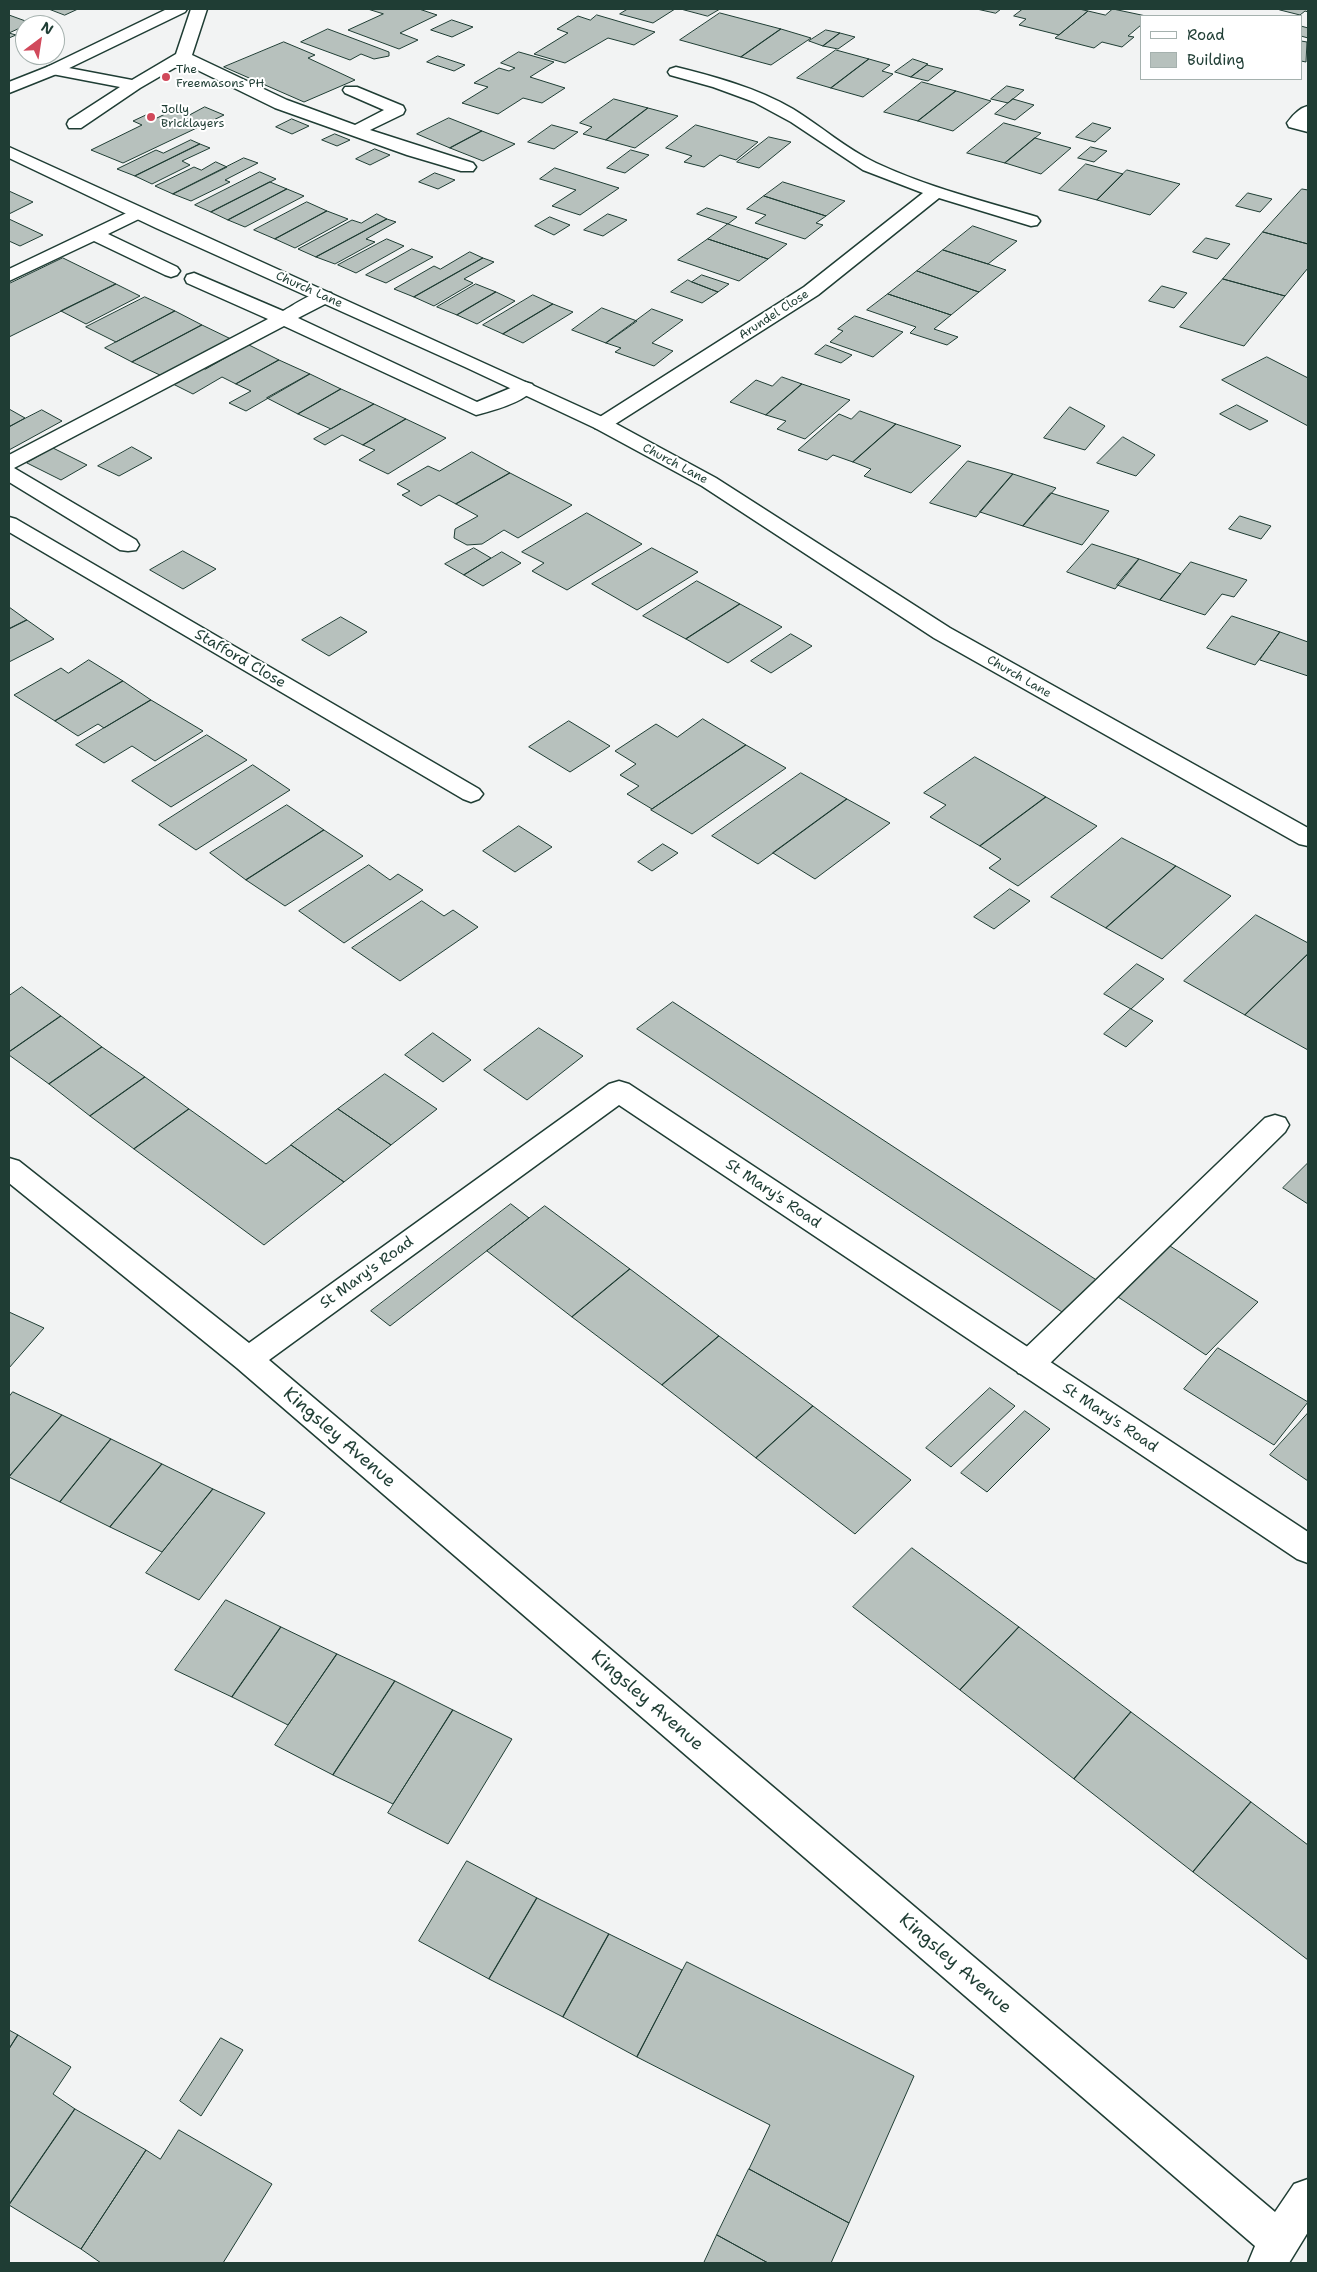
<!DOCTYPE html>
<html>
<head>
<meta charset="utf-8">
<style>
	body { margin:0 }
	#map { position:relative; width:1317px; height:2272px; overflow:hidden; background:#f2f3f3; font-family:"Shantell Sans",sans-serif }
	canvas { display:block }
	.frame { position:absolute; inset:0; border:10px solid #1f3d34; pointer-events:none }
	.legend { position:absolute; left:1140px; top:15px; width:162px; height:65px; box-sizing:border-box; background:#fff; border:1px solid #a5b1ae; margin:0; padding:6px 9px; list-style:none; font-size:15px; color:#1f3d34 }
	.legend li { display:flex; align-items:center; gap:10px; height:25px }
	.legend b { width:25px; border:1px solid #a5b1ae }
	.north { position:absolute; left:15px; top:15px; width:50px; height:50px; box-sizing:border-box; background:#fff; border:1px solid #a5b1ae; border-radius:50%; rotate:31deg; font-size:14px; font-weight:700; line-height:20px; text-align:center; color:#1f3d34 }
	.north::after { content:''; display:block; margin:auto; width:18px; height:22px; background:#d1495b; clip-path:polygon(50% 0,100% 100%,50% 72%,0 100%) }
</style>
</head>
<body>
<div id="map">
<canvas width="1317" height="2272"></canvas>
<div class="frame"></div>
<ul class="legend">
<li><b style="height:6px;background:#fff"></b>Road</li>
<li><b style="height:14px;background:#b7c1bd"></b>Building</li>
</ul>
<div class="north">N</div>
</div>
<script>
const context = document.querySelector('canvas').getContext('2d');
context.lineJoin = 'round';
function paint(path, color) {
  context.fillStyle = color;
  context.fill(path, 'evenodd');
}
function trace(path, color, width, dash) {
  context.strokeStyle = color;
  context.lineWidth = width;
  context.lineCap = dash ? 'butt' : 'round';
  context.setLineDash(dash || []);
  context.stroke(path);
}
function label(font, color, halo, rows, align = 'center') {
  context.font = font + ' "Shantell Sans",sans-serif';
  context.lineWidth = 4;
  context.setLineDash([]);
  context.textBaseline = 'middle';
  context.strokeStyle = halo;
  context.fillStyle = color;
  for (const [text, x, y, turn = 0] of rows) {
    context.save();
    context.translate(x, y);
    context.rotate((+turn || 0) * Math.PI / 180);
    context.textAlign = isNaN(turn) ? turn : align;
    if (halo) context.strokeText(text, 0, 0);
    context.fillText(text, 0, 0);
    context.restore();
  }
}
const building = new Path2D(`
	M49,9H78L65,15Z
	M368,9H419L437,15L400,33L418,40L399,49L348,30L383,14Z
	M628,9H675L653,23L620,14Z
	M681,9H720L708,16Z
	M977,9H1001L996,13Z
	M1023,9H1079L1088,11L1059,35L1019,25L1026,19L1014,16Z
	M1113,9L1146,16H1141V25L1128,36L1134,37L1122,47L1102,42L1094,48L1055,38L1088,11L1105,15Z
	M1281,9H1308V12L1305,11L1300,15L1280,10Z
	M720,13L781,29L741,57L680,40Z
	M9,15L31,23L9,33L16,35L9,38Z
	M597,15L655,32L634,45L608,38L565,63L534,54L568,33L557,29L578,16L590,20Z
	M452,20L473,27L452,37L431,30Z
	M1301,26L1308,28V38L1301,36Z
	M328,29L389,52V56L374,59L361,54L350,60L301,42Z
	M781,29L811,38L771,65L741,57Z
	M826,30L840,33L823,46L809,41Z
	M840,33L855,37L838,49L823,46Z
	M1301,41L1307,42L1306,62L1301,61Z
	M284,42L315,55L308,58L355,80L304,102L224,67Z
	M836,50L869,59L831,88L797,78Z
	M519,52L554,62L530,77L565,88L542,103L523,98L498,114L462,103L488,87L474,83L499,68L509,71L515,68L501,63Z
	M438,56L465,65L454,71L427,62Z
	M869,59L890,65L882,71L893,74L863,97L831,88Z
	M913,59L928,64L911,77L895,72Z
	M927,65L943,69L928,81L911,77Z
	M922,82L956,91L918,121L884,112Z
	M1007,86L1024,90L1008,103L991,99Z
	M956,91L991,101L953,131L918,121Z
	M614,99L648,108L606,140L583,134L592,127L580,123Z
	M1013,99L1034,105L1015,120L995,114Z
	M205,107L224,115L123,163L91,150L142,125L133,121L148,114L157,118L173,110L187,116Z
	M648,108L678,116L635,148L606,140Z
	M449,118L482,131L450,148L417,134Z
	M292,119L309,126L292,134L276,127Z
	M1004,123L1041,133L1005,163L967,153Z
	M1093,123L1111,128L1095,142L1076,137Z
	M552,125L578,132L554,149L528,142Z
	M696,125L758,142L736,160L720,155L704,167L684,162L692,156L666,148Z
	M482,131L515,144L483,161L450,148Z
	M335,134L350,140L337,146L322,140Z
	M769,137L791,142L759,168L737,162Z
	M1035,138L1071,148L1041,174L1005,163Z
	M191,140L200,144L135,176L117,169L156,150L163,153Z
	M200,144L210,148L182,161L190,165L152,184L135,176Z
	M1091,147L1107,151L1094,162L1078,158Z
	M375,149L390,155L370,165L356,159Z
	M631,150L649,155L625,173L607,168Z
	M244,158L258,163L225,180L230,182L191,201L173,194Z
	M216,162L227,167L173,194L155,186L194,167L201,170Z
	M1086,164L1123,174L1097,200L1059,190Z
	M555,168L619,188L580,215L552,206L576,190L540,179Z
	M1127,170L1180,184L1150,215L1097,200Z
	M260,172L276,179L211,212L195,205Z
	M435,173L455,180L438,189L419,182Z
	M270,182L287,189L228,220L211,212Z
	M783,182L845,201L826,216L764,196Z
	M287,189L304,196L245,227L228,220Z
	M1302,189L1308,190V244L1263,232Z
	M9,191L33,202L9,214Z
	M1248,193L1272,199L1260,212L1236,206Z
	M764,196L826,216L816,223L823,225L805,239L755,223L766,215L747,209Z
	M307,202L327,211L275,239L254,230Z
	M707,208L737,217L728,224L697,214Z
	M327,211L348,219L295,248L275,239Z
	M377,214L387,219L316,257L298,249L352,220L361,223Z
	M608,214L627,220L603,236L584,230Z
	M550,217L570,225L554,235L535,226Z
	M9,219L43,235L20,246L9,241Z
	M387,219L396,222L366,239L375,242L335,264L316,257Z
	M728,224L787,244L768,259L708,239Z
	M973,226L1017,241L988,264L943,250Z
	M1263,232L1308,244V268L1285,296L1223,279Z
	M1206,238L1230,244L1217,259L1193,252Z
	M387,239L404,246L356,273L338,265Z
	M708,239L768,259L739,281L678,260Z
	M412,249L433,257L386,283L366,275Z
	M943,250L988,264L1006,270L979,292L917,271Z
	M470,252L483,258L414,297L394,289L434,266L440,269Z
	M63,258L116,284L9,337V284Z
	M483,258L494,262L464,279L473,283L434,306L414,297Z
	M917,271L979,292L951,315L888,294Z
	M702,275L729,284L718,292L692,282Z
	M1223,279L1285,296L1244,346L1180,327Z
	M688,280L692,282L718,292L702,303L671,292Z
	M116,284L140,296L86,324L61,311Z
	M476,284L496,292L457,315L437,307Z
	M1162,286L1187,293L1174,308L1149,301Z
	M496,292L515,301L477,324L457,315Z
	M888,294L951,315L934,329L958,337L947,345L910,333L916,327L867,310Z
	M533,295L553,304L503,334L483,325Z
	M145,297L175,311L116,342L86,327Z
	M553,304L573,312L523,343L503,334Z
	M602,308L637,321L606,343L572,330Z
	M652,309L683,320L652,343L673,351L654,366L615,352L621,348L606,343Z
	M175,311L202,325L132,362L105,348Z
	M855,316L903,332L873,357L830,342L843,331L838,329Z
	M202,325L231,339L162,376L132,362Z
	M249,345L279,360L236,384L222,377L193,394L171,383L201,367L205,369Z
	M826,345L852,355L841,363L815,354Z
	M1267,357L1308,378V426L1222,380Z
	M279,360L310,374L246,411L229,403L251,391L236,384Z
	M310,374L341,389L298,414L267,398Z
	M782,377L802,384L766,415L730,402L756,380L772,386Z
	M802,384L850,400L805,439L777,429L786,421L766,415Z
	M341,389L374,404L331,429L298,414Z
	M374,404L406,419L363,445L342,435L325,445L314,439Z
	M1237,405L1268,421L1250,430L1220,414Z
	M1070,407L1105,426L1085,450L1044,438Z
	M9,409L25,418L9,427Z
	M42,410L62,421L9,450V427Z
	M860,411L896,424L853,462L833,455L827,460L798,450L839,414L851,419Z
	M406,419L446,438L388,474L359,460L375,450L363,445Z
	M896,424L961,446L911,493L864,476L871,469L853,462Z
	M1123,437L1155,455L1136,476L1097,463Z
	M132,447L152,458L119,476L98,466Z
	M53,448L87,465L61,480L27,463Z
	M472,452L510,473L456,504L439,495L421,506L402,495L410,491L397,484L428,466L439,471Z
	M968,461L1013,474L976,517L930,503Z
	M510,473L572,505L518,538L504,530L482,544L467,545L454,538L455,529L478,516L456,504Z
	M1013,474L1056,488L1023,526L980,512Z
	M1051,493L1109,511L1082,545L1023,526Z
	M587,513L642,544L567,590L532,571L544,563L522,552Z
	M1240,516L1271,526L1261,539L1229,529Z
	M1092,544L1139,559L1115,589L1067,572Z
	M474,548L491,558L464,575L445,564Z
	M652,548L698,572L637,610L592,584Z
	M183,551L216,569L183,589L150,570Z
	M502,552L521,563L483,586L464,575Z
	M1139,559L1181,574L1160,600L1117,585Z
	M1191,562L1247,580L1234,597L1222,594L1205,615L1160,600Z
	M697,581L740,604L686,639L643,616Z
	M740,604L782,627L728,663L686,639Z
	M9,607L27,620L9,629Z
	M1232,616L1280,632L1255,665L1207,648Z
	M341,617L367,632L329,656L302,640Z
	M27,620L54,639L9,662V629Z
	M1280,632L1308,642V676L1260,660Z
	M791,634L812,646L771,673L751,661Z
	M89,660L123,681L55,721L14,695L61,668L68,673Z
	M123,681L151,700L104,728L98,724L78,736L55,721Z
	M151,700L203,731L155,761L132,746L104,763L76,745Z
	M703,719L746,745L652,809L627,794L639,786L620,775L636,764L615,751L656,724L677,737Z
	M569,721L610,746L570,772L529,747Z
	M207,735L247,760L171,807L132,781Z
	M746,745L786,768L692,834L651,810Z
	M975,757L1046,797L980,846L930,817L946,805L924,793Z
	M253,765L290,790L196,850L159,825Z
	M801,773L847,799L758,864L712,836Z
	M1046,797L1097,826L1018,886L989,868L1001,859L980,846Z
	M847,799L890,823L815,879L773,853Z
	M287,805L324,830L246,880L210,853Z
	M519,826L552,847L515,872L483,851Z
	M324,830L363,856L285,906L246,880Z
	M1122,838L1176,866L1106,928L1051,897Z
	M663,844L678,853L652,871L638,862Z
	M369,865L390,880L398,874L423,890L344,943L299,911Z
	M1176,866L1231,896L1162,959L1106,928Z
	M1010,889L1030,901L994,929L974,917Z
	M422,901L444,916L453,910L478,927L400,981L352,948Z
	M1256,915L1308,943V954L1245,1015L1184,981Z
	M1308,954V1050L1245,1015Z
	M1137,964L1164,979L1131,1009L1104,994Z
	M22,987L61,1016L9,1052V996Z
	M673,1002L1098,1281L1065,1314L637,1029Z
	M1131,1009L1153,1021L1126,1047L1104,1034Z
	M61,1016L102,1047L49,1084L9,1055V1052Z
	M539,1028L583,1056L527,1100L484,1070Z
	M433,1033L471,1060L443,1082L405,1055Z
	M102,1047L145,1077L90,1116L49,1084Z
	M385,1074L437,1109L391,1145L338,1109Z
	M145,1077L189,1109L134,1149L90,1116Z
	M189,1109L266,1164L291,1145L344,1182L264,1245L134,1149Z
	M338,1109L391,1145L344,1182L291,1145Z
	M1308,1163V1204L1283,1188Z
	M511,1204L529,1218L390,1326L371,1311Z
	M545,1206L630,1269L572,1317L487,1251Z
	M1170,1246L1258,1302L1206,1355L1118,1297Z
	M630,1269L719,1336L662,1385L572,1317Z
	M9,1312L44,1328L9,1368Z
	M719,1336L813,1406L756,1458L662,1385Z
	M1218,1348L1308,1402L1274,1445L1184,1389Z
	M990,1388L1015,1406L951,1467L926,1448Z
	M13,1392L62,1415L9,1477V1397Z
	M813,1406L911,1480L855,1534L756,1458Z
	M1025,1411L1050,1429L987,1492L961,1473Z
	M1308,1413V1481L1270,1455Z
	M62,1415L111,1439L60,1502L9,1477Z
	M111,1439L162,1464L110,1527L60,1502Z
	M162,1464L213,1489L162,1552L110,1527Z
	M213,1489L265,1513L199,1600L146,1573Z
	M912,1548L1019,1627L960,1690L853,1607Z
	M226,1600L281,1627L232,1697L175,1670Z
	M281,1627L337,1654L288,1725L232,1697Z
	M1019,1627L1131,1712L1074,1779L960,1690Z
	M337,1654L395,1681L333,1775L275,1745Z
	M395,1681L453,1710L393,1804L333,1775Z
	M453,1710L512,1739L448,1844L388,1813Z
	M1131,1712L1251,1802L1193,1872L1074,1779Z
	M1251,1802L1308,1845V1960L1193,1872Z
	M467,1861L537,1898L489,1979L419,1941Z
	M537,1898L609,1934L563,2017L489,1979Z
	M609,1934L682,1970L637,2057L563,2017Z
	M687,1962L914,2076L849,2223L749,2169L770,2125L637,2057Z
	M9,2030L18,2035L9,2049Z
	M18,2035L71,2067L53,2094L75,2109L9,2205V2049Z
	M221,2038L243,2050L201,2116L180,2101Z
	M75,2109L146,2150L81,2249L9,2205Z
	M179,2130L272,2184L223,2263H101L81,2249L146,2150L160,2159Z
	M749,2169L849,2223L831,2263H768L717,2235Z
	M717,2235L768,2263H704Z`);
const lane = new Path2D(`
	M191,9H207L192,55L287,100L355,125L384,110L345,93L343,90L345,87H357L403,106L405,110L403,114L370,130L473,163L476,167L473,171H461L407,155L275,108L183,63L140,88L81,128H69L67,124L69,120L120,87L47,73L45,70L47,67L53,65L132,80L176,54Z
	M1308,106V132L1289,127L1287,123C1292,116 1299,108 1308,106Z
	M137,208L143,209L146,213L143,217L108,234L177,267L180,271L177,275L171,277L165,275L94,241L9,281V269Z
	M194,273L283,311C296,304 315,289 331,293L333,297L331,301L298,318L477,402L525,382L532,384L535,388C525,402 492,411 476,415L284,326L14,468L136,540L139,545L136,550L128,551L120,550L9,482V455L268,319L187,283L185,279L187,275Z
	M1275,1115L1285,1118L1289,1125L1285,1132L1040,1373L1029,1376L1018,1373L1014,1364L1018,1355L1265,1118Z`);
const street = new Path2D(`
	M676,67C716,77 757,88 793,109C821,126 846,149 876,163C927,187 983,201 1037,217L1040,221L1037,225L1031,226L939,198L818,295L609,428L602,430L595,428L592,424L595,420L804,287L923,193L863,170L791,122L754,102L713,87L670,75L668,72L670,69Z
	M9,517L16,519L479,789L483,794L479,799L471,802L463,799L9,532Z
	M619,1081L629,1084L1308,1532V1563L1297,1559L619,1105L269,1360L1275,2212L1294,2184L1308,2179V2232L1289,2263H1248L1255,2246L237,1368L9,1183V1158L19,1161L249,1343L609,1084Z`);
const secondary = new Path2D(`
	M167,9H187L185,12L59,73L9,93V82L47,67Z
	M9,147L609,420L716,478L950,628L1308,828V846L1299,844L934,638L702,486L595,428L465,367L156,228L9,158Z`);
const markers = [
	[166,77,5,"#d1495b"],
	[151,117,5,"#d1495b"]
];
const farPoinames = [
	["The",176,70],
	["Freemasons PH",176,84],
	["Jolly",161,110],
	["Bricklayers",161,124]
];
const farStreetnames = [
	["Church Lane",309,290,24],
	["Arundel Close",774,315,-33],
	["Church Lane",675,464,28],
	["Church Lane",1019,677,30]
];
const streetNames = [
	["Stafford Close",240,659,30],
	["St Mary's Road",773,1194,34],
	["St Mary's Road",367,1273,-36],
	["St Mary's Road",1110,1418,34]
];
const nearStreetnames = [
	["Kingsley Avenue",339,1438,41],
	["Kingsley Avenue",647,1701,41],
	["Kingsley Avenue",955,1964,41]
];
paint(building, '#b7c1bd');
trace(building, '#1f3d34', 1);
trace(lane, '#1f3d34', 3);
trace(street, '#1f3d34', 3);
trace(secondary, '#1f3d34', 3);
paint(lane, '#fff');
paint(street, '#fff');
paint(secondary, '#fff');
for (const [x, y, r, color] of markers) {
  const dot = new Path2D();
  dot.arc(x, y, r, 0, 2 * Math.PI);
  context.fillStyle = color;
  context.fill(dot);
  trace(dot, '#fff', 2);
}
label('12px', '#1f3d34', '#fff', farPoinames, 'left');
label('12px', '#1f3d34', '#fff', farStreetnames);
label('15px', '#1f3d34', '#fff', streetNames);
label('18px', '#1f3d34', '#fff', nearStreetnames);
</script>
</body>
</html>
